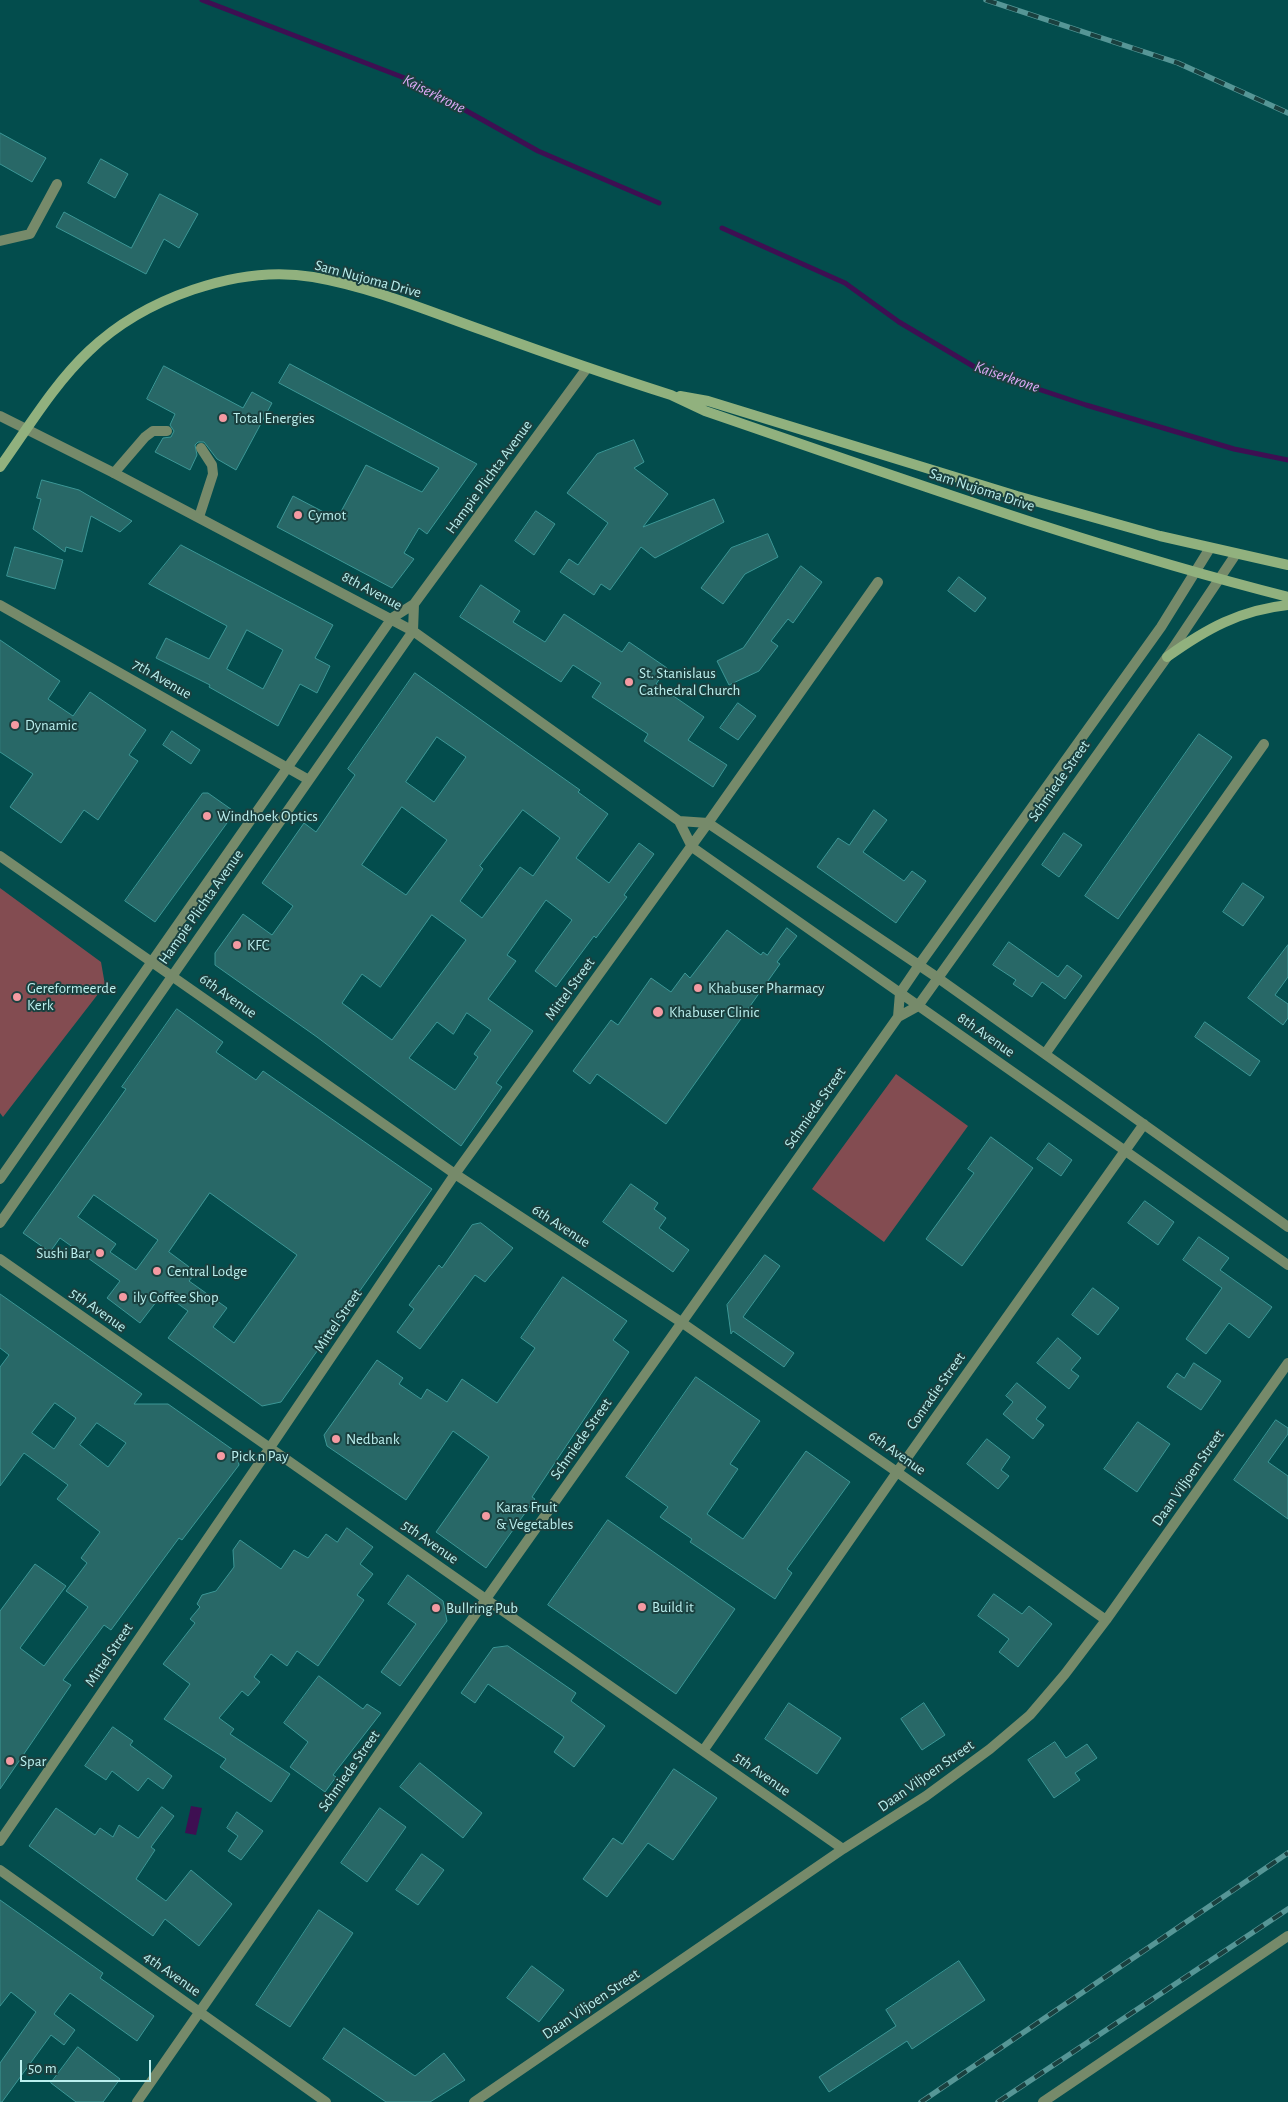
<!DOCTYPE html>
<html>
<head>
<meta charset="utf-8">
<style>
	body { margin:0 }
	#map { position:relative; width:1288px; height:2102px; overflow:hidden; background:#034d4d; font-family:"Alegreya Sans",sans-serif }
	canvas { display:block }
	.scale { position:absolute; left:20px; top:2060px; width:131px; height:22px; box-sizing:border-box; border:2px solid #bbefee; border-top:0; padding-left:6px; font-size:15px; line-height:18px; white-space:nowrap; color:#bbefee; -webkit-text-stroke:4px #1a403f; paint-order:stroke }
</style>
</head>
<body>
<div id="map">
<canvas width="1288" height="2102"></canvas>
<div class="scale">50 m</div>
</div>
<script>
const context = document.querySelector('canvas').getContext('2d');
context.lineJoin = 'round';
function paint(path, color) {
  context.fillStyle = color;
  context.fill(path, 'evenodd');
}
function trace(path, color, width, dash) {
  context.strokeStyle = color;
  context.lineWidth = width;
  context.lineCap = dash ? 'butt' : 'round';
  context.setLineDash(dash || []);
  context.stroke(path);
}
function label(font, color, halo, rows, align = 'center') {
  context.font = font + ' "Alegreya Sans",sans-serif';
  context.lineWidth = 4;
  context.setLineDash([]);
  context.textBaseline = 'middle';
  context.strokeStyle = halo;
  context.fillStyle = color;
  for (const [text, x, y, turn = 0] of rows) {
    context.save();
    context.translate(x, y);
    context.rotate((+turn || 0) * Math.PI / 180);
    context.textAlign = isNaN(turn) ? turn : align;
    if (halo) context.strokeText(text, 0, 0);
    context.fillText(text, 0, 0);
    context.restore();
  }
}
const green = new Path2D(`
	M0,888L101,962L105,985L3,1117L0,1113Z
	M896,1074L968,1126L884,1242L812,1189Z`);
const water = new Path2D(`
	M191,1806L202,1808L196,1835L185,1833Z`);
const stream = new Path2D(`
	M202,0L415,82L538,151L659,203
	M722,228L845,283L899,322L978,369L1086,405L1234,449L1288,460`);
const building = new Path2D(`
	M0,133L46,158L32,182L0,164Z
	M101,159L128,174L115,198L88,183Z
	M160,194L198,214L179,248L164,239L146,274L56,227L64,212L131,248Z
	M290,364L477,464L427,534L419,528L404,553L414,559L392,588L277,527L293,496L337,519L366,465L422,492L439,468L279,383Z
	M164,366L243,408L252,392L272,403L236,470L217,459L204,442H198L195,445L197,455L190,470L155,452L163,438L171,437L174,431L170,425L175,414L147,399Z
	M634,440L644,462L634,468L668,494L643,527L714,499L724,522L655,558L641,547L610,590L601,584L594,595L560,572L569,559L578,565L608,523L567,493L597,454Z
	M42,480L79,490L132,521L120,532L91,516L82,552L66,547L65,552L33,529L41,499L37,498Z
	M536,511L555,524L534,555L515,541Z
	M768,534L778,557L745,574L723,604L701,588L731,548Z
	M181,545L333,625L315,658L330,666L317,693L300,684L278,726L209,687L210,685L156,658L166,638L209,659L227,626L149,584ZM247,630L283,650L263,689L227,669Z
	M15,547L63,560L55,589L7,576Z
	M801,566L822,582L793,623L788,619L771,641L778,646L759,671L729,685L717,661L743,648Z
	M959,577L986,598L975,612L948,591Z
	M481,585L520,611L513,622L545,642L564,614L622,652L629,642L667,668L656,684L704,717L688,740L727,765L713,787L644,741L648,734L592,697L601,683L573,665L561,682L460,617Z
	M0,640L60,681L48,699L73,716L90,692L146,730L129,755L138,761L98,820L84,810L61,843L10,807L33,774L0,752Z
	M415,673L580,790L578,792L608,814L576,858L609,883L639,843L654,854L624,895L627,897L596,938L594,936L556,987L535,971L572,920L546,900L507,955L516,961L488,999L533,1031L496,1083L502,1087L461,1146L317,1037L215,965V953L243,914L272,935L293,906L262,883L304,823L316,832L355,775L348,769ZM437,737L466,757L434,802L406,782ZM402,807L447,840L406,895L362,865ZM523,810L560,838L533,876L520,867L482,918L460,901L483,869L480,866ZM432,915L466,940L392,1040L342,1003L362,974L380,987ZM467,1013L491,1030L474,1054L478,1057L455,1090L409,1058L437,1022L453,1034Z
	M738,703L756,716L738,740L720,728Z
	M172,731L200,750L191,764L163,745Z
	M1199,734L1232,757L1118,919L1085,896Z
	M203,793H208L235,812L155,922L125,901Z
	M874,810L887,820L863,852L904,881L912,871L926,881L896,923L817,867L838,838L849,845Z
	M1064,833L1082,845L1059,877L1042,865Z
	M1243,883L1264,897L1243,926L1223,912Z
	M787,928L797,936L777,962L780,964L666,1124L597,1074L590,1084L573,1071L611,1020L618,1025L651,978L671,992L685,973L690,978L727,930L761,955L763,952L767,955Z
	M1009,942L1058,977L1067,965L1082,976L1065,999L1042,982L1032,997L1013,984L1016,980L993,965Z
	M1288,945V977L1275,995L1288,1004V1018L1283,1025L1248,998Z
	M177,1009L223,1042L216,1052L256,1080L263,1071L432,1189L281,1402L262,1406L168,1338L188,1311L163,1293L140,1323L107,1298L120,1281L60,1238L50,1252L23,1233L126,1089L122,1087ZM210,1193L297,1255L234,1343L213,1327L227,1308L189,1281L196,1272L169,1252ZM94,1195L158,1240L136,1270L110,1252L116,1244L78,1217Z
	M1205,1022L1260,1061L1250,1076L1195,1037Z
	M991,1137L1033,1168L962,1266L926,1239L974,1173L968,1169Z
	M1049,1143L1072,1160L1061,1176L1037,1159Z
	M631,1184L658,1203L654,1209L666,1218L659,1228L689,1250L673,1272L603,1222Z
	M1145,1201L1174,1222L1158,1245L1128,1223Z
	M481,1223L513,1248L485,1282L475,1275L420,1349L397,1332L414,1309L409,1305L439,1265L442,1268L472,1225Z
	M1199,1237L1229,1258L1220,1270L1272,1307L1249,1338L1229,1323L1206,1354L1186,1339L1222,1288L1183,1260Z
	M765,1255L780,1266L743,1317L794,1353L784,1367L733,1331L731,1334L727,1305Z
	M563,1277L627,1321L613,1340L629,1352L532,1497L535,1499L486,1568L436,1532L489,1457L453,1431L406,1500L327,1446L324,1435L377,1360L403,1378L399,1384L421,1399L427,1389L447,1402L462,1379L497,1403L535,1348L521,1338Z
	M1093,1288L1119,1308L1098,1335L1072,1315Z
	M0,1294L142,1394L134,1404H168L236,1452L239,1465L182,1540L179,1538L111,1630L104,1625L63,1680L71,1685L0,1789V1611L35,1564L66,1586L20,1648L44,1666L88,1607L66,1591L87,1563L81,1558L100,1532L57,1499L68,1485L24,1453L0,1486V1367L9,1355L0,1348ZM55,1403L76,1418L54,1449L32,1433ZM97,1423L126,1443L108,1467L80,1445Z
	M1058,1338L1081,1358L1071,1370L1079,1376L1069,1389L1037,1363Z
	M1194,1363L1221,1381L1201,1410L1167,1387L1177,1373L1184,1378Z
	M696,1377L760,1421L730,1464L738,1469L707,1514L743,1539L806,1451L850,1482L787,1569L792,1573L775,1599L690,1542L692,1539L660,1517L668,1507L626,1477Z
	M1017,1383L1046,1407L1036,1419L1044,1425L1033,1439L1003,1414L1013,1402L1006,1396Z
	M1276,1420L1288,1428V1434L1268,1462L1288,1476V1519L1234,1480Z
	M1138,1422L1170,1444L1137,1492L1104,1469Z
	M987,1439L1010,1457L1001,1470L1009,1476L998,1489L967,1464Z
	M608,1520L735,1609L676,1694L548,1605Z
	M347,1528L373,1547L360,1564L373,1574L357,1595L364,1600L318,1666L297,1651L287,1666L271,1654L254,1677L260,1682L248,1696L242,1691L219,1718L234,1729L230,1734L290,1774L271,1802L220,1767L226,1759L164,1719L190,1684L163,1664L195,1623L190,1619L200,1607L197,1604L202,1595L216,1591L234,1567L233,1550L240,1540L281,1569L294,1550L308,1558L326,1534L337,1542Z
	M408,1575L443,1601L447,1621L400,1686L381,1672L416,1624L388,1604Z
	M994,1594L1022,1614L1029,1606L1052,1624L1018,1667L999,1652L1009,1639L978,1616Z
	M508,1646L576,1693L571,1701L605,1726L574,1767L554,1752L564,1737L488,1684L475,1703L461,1693L493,1648Z
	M319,1676L363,1709L367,1704L381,1713L333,1775L336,1777L325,1792L290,1767L308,1742L284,1723Z
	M789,1703L841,1738L817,1774L765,1739Z
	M924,1703L945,1735L922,1750L901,1719Z
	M113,1727L133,1741L130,1745L172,1776L163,1789L148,1778L138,1791L112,1771L106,1780L85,1766Z
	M1055,1742L1066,1758L1087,1744L1097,1758L1075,1773L1080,1780L1054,1798L1028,1760Z
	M420,1763L482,1813L463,1838L400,1787Z
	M674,1769L717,1798L673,1860L648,1843L607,1897L583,1879L613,1838L622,1844Z
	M162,1807L174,1816L151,1847L155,1850L136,1879L166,1901L191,1870L232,1904L199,1946L165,1919L153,1936L29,1846L56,1808L95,1835L100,1828L113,1837L119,1825L138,1838Z
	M380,1808L406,1827L367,1882L341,1863Z
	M237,1812L263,1831L241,1860L228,1851L238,1836L227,1828Z
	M422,1854L444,1870L418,1905L396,1890Z
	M0,1900L103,1973L100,1978L154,2016L137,2041L70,1993L54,2014L75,2030L64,2045L51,2035L2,2102H0V2063L36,2012L11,1992L0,2006Z
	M319,1910L353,1933L290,2027L256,2005Z
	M959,1961L985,2000L912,2049L907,2041L829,2092L819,2077L896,2026L886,2010Z
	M532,1966L564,1990L539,2022L507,1998Z
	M344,2028L415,2076L444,2053L465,2080L430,2102H386L323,2059Z
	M78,2047L120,2079L103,2102H76L51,2083Z`);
const lane = new Path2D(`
	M0,241L30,234L57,184
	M114,473L145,437L153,431H167
	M199,517L213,474L212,465L201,448
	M708,823L878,582
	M1043,2102L1288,1936`);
const street = new Path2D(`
	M0,416L114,473L413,631L679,821L692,847L1288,1265
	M0,605L309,780
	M679,821L708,823L938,978L1288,1227
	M0,856L455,1174L681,1322L897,1472L1106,1620
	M898,1017L900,993L919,965L1161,627L1210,548
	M1045,1054L1264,744
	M0,1179L392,618L414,604L587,368
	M0,1223L413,631L414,604
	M0,1259L843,1849
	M703,1751L897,1472L1144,1124
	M0,1841L269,1449L455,1174L708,823
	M0,1870L326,2102
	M137,2102L486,1599L898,1017L918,1006L938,978L1167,657L1236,554
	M474,2102L843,1849L926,1796L990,1749L1030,1715L1065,1674L1106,1620L1288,1363`);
const secondary = new Path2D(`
	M680,396L708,401L1017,496L1160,536L1288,565
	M0,467C28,428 54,384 89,351C143,299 238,264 313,277C371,287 426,310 482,330C545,353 608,375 671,395L705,411C898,477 1090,547 1288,597
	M1167,657C1206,629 1240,610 1288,605`);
const rail = new Path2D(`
	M986,0L1178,63L1288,113
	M921,2102L1288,1853
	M998,2102L1288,1909`);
const markers = [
	[223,418,5,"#f49aa2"],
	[298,515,5,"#f49aa2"],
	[629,682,5,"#f49aa2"],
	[15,725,5,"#f49aa2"],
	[207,816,5,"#f49aa2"],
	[237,945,5,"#f49aa2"],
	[698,988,5,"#f49aa2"],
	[17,997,5,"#f49aa2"],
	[658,1012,6,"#f49aa2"],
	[100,1253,5,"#f49aa2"],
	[157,1271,5,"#f49aa2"],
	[123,1297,5,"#f49aa2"],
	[336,1439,5,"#f49aa2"],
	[221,1456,5,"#f49aa2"],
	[486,1516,5,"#f49aa2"],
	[642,1607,5,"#f49aa2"],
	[436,1608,5,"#f49aa2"],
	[10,1761,5,"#f49aa2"]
];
const streetNames = [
	["Sam Nujoma Drive",368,279,15],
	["Hampie Plichta Avenue",489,477,-54],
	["Sam Nujoma Drive",982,490,18],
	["8th Avenue",372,591,28],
	["7th Avenue",162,679,30],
	["Schmiede Street",1059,781,-55],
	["Hampie Plichta Avenue",201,907,-55],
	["Mittel Street",570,989,-54],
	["6th Avenue",228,996,35],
	["8th Avenue",986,1035,35],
	["Schmiede Street",815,1108,-55],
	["6th Avenue",561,1226,33],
	["5th Avenue",98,1310,35],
	["Mittel Street",338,1321,-56],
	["Conradie Street",936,1391,-55],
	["Schmiede Street",581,1439,-55],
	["6th Avenue",897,1453,35],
	["Daan Viljoen Street",1188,1478,-55],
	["5th Avenue",430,1542,35],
	["Mittel Street",109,1655,-56],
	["Schmiede Street",349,1771,-55],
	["5th Avenue",762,1774,35],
	["Daan Viljoen Street",926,1776,-35],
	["4th Avenue",172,1974,35],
	["Daan Viljoen Street",591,2004,-34]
];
const poiNames = [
	["Total Energies",233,418],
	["Cymot",308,515],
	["St. Stanislaus",639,673],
	["Cathedral Church",639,690],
	["Dynamic",25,725],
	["Windhoek Optics",217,816],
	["KFC",247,945],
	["Gereformeerde",27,988],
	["Kerk",27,1005],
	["Khabuser Pharmacy",708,988],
	["Khabuser Clinic",669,1012],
	["Sushi Bar",90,1253,"right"],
	["Central Lodge",167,1271],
	["ily Coffee Shop",133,1297],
	["Nedbank",346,1439],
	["Pick n Pay",231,1456],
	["Karas Fruit",496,1507],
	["& Vegetables",496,1524],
	["Build it",652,1607],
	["Bullring Pub",446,1608],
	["Spar",20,1761]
];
const waterNames = [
	["Kaiserkrone",434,94,27],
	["Kaiserkrone",1007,377,19]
];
paint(green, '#834c51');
paint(water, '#3e0f52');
trace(stream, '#3e0f52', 5);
paint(building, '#286867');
trace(building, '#3c9796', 1);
trace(lane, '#768a6a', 10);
trace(street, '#768a6a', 10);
trace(secondary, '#91b17e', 10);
trace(rail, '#569696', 5.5);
trace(rail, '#1a403f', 4, [11]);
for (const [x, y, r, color] of markers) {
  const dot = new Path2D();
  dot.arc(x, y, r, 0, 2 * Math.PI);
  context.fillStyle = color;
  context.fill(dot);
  trace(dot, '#1a403f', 2);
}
label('15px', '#bbefee', '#1a403f', streetNames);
label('15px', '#bbefee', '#1a403f', poiNames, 'left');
label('italic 16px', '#dba9f5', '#1a403f', waterNames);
</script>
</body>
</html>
